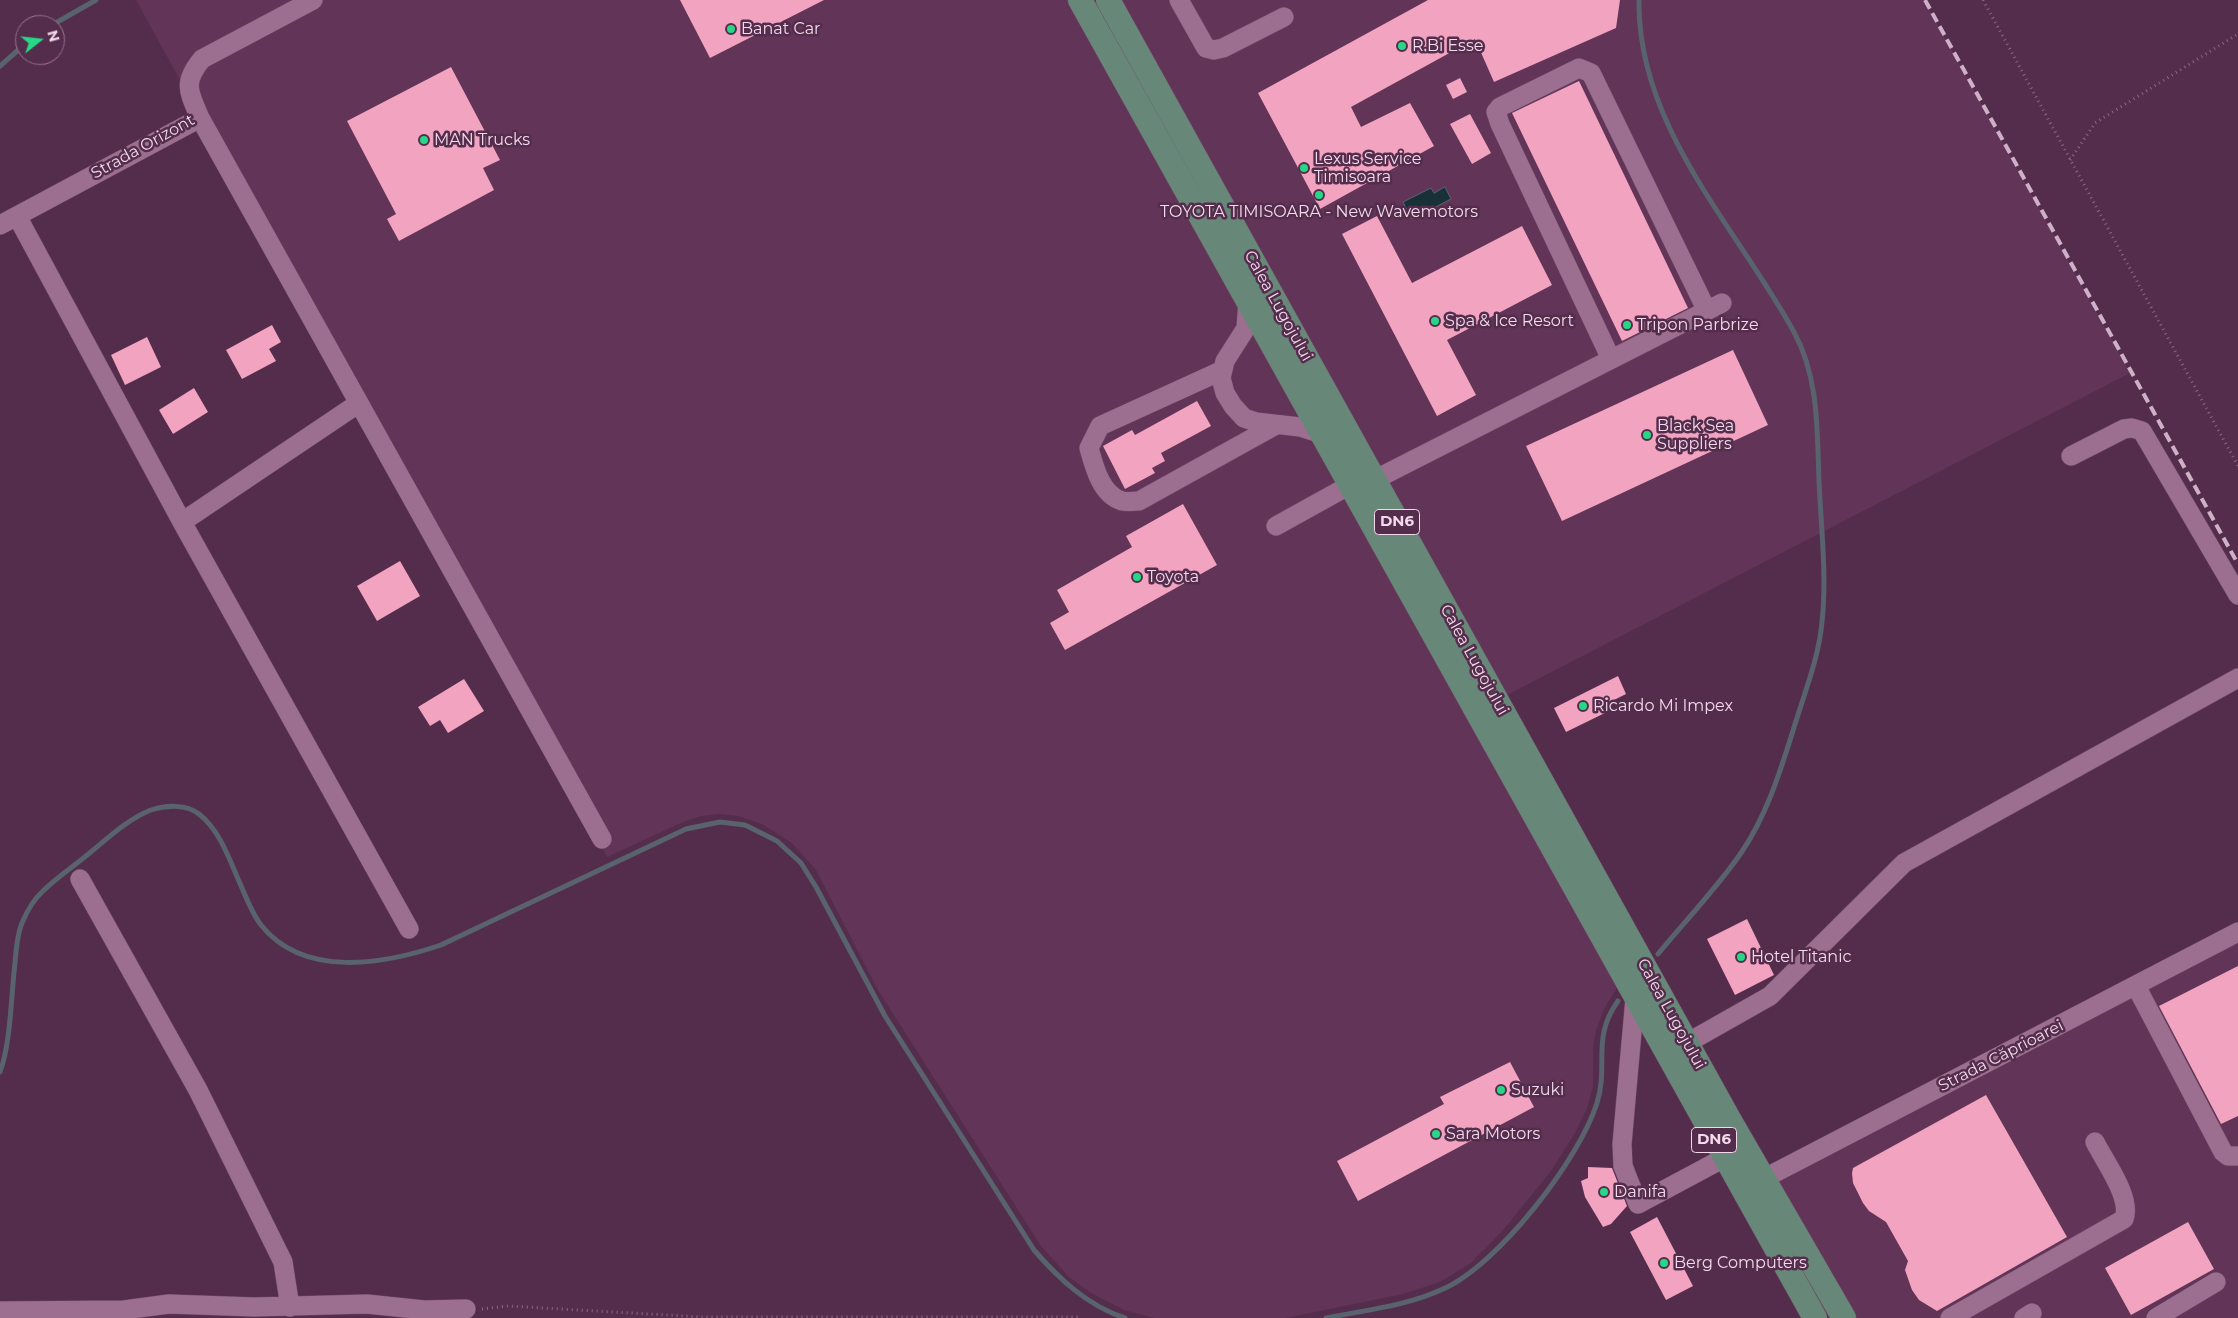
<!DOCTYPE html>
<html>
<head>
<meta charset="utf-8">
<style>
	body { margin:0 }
	#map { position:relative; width:2238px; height:1318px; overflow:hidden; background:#552d4c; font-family:Montserrat,sans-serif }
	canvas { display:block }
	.north { position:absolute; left:15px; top:15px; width:50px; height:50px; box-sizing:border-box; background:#552d4c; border:1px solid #94728c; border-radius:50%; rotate:74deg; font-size:14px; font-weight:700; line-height:20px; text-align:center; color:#f2d9eb }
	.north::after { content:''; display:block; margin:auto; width:18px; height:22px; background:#26d886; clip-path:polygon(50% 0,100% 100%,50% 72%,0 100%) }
</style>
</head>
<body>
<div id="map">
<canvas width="2238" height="1318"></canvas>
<div class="north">N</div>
</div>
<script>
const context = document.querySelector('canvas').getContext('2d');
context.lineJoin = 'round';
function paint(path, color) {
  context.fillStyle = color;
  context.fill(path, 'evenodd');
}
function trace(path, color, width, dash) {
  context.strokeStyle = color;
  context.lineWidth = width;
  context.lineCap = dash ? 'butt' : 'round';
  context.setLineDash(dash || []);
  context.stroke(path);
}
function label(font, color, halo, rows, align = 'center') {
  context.font = font + ' Montserrat,sans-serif';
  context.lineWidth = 5;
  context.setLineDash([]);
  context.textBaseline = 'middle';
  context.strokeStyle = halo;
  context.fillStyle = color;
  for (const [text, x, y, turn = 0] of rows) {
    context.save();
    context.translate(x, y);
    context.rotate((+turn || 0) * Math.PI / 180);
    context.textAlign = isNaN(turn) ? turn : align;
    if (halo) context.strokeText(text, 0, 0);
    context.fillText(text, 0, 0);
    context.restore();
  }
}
const built = new Path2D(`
	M136,0H1924L2130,373L1476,711L1622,979L1604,1009L1596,1030L1593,1048V1086L1587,1108L1575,1133L1551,1171L1504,1229L1471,1263L1440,1282L1403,1294L1286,1318H1154L1124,1310L1091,1293L1069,1277L1041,1246L878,990L816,870L792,843L762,824L738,816L719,814L701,816L683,822L607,857Z
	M2238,929V1318H1829L1750,1180Z`);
const water = new Path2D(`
	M1445,187L1451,199L1412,219L1403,202L1431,188L1434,193Z`);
const stream = new Path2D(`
	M1639,0C1637,127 1737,228 1794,332C1819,378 1817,430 1819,481C1821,527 1827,576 1822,622C1819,655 1807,686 1797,718C1782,765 1769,812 1741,853C1717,888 1685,921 1658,954
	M52,25L96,0
	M0,66L25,44
	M0,1072C11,1042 11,995 15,963C16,950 17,935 22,923C27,911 33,900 43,891C54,880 68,870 81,860C103,843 125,820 151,810C166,805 186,804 199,814C221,831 231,864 242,888C247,900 253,915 261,925C304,979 385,964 441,945L686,829L720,822L745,825L777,841L801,863L816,887L885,1016L1034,1250C1059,1279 1088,1306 1125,1318
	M1326,1318C1365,1310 1407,1306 1443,1289C1498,1265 1579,1160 1597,1103C1609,1065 1591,1038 1618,1001`);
const building = new Path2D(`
	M680,0H824L710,58Z
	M1428,0H1620L1616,28L1494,82L1475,39L1351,107L1361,127L1410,103L1434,146L1320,209L1258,93Z
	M451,67L500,160L483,168L494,190L399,241L387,219L396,214L347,121Z
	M1460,78L1467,92L1453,99L1446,85Z
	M1579,81L1688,308L1622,341L1512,113Z
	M1470,114L1491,153L1472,164L1450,124Z
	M1377,216L1412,283L1522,226L1552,285L1447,340L1476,395L1437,416L1342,234Z
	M272,325L281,342L269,349L276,361L242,379L226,350Z
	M147,337L161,367L125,385L111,355Z
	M1733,350L1768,425L1562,521L1526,446Z
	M194,388L208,412L173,434L159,410Z
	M1197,401L1211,426L1161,453L1165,461L1152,468L1155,473L1125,489L1103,446L1132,430L1135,435Z
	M1183,504L1217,565L1065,650L1050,623L1069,612L1057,590L1132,547L1126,536Z
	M400,561L420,596L377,621L357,586Z
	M1618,676L1626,694L1606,704L1609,711L1566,732L1554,708Z
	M464,679L484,711L448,733L440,720L430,726L418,707Z
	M1747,919L1774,975L1735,995L1707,939Z
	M2238,966V1116L2221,1124L2159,1006Z
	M1510,1062L1534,1107L1358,1201L1337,1161L1444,1104L1440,1097Z
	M1986,1095L2067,1237L1937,1311L1919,1300L1912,1290L1905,1270L1908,1261L1886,1222L1869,1211L1863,1203L1853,1183L1852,1173L1853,1168Z
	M1588,1167L1612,1168L1627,1206L1611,1224L1603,1227L1585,1197L1581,1181L1588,1178Z
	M1657,1217L1693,1286L1666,1300L1630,1232Z
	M2188,1222L2214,1269L2131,1315L2105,1268Z`);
const path = new Path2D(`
	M1983,0L2238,466
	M2070,160L2095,123L2238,34
	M482,1309L508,1306L701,1317H1078`);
const minor = new Path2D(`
	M1179,0L1206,48L1214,50L1223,48L1284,17
	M200,118L602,839
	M17,216L182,522L409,929
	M0,225L200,118C189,92 182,83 202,59L313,0
	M1248,301L1246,328L1225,361L1221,378L1225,393L1233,406L1244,418L1256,422L1300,427L1322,434
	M1611,359L1500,124L1496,112L1500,107L1579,68L1591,73L1707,311
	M1223,370L1100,426L1089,448C1094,466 1101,495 1122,501C1127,502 1134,501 1139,501L1276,425
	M2071,456L2124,429L2132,428L2142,431L2238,595
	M1374,480L1722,303
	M182,522L359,403
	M1276,526L1350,485
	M80,879L198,1090L283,1262L290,1307
	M2136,986L2223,1152L2228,1156H2238
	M1635,998L1622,1144L1623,1166L1638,1204L1724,1158
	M1687,1043L1770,996L1904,863L2238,678
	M1763,1179L2238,932
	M0,1311L124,1310L169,1304L254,1307L367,1304L424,1310L466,1309
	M1950,1318L2124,1219C2132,1198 2105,1162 2095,1142
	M2024,1318L2032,1313
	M2156,1318L2216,1282`);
const major = new Path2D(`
	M1080,0L1815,1318
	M1108,0L1729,1119L1844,1318`);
const rail = new Path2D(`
	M1925,0L2238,564`);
const markers = [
	[731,29,5,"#26d886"],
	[1402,46,5,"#26d886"],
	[424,140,5,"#26d886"],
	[1304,168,5,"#26d886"],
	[1319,195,5,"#26d886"],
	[1435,321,5,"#26d886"],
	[1627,325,5,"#26d886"],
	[1647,435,5,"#26d886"],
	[1137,577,5,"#26d886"],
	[1583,706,5,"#26d886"],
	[1741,957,5,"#26d886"],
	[1501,1090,5,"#26d886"],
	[1436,1134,5,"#26d886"],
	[1604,1192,5,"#26d886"],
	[1664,1263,5,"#26d886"]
];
const shields = [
	[1397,522,45],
	[1714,1140,45]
];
const shieldNames = [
	["DN6",1397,522],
	["DN6",1714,1140]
];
const poiNames = [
	["Banat Car",741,29],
	["R.Bi Esse",1412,46],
	["MAN Trucks",434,140],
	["Lexus Service",1314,159],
	["Timisoara",1314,177],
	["TOYOTA TIMISOARA - New Wavemotors",1319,212,"center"],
	["Spa & Ice Resort",1445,321],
	["Tripon Parbrize",1637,325],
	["Black Sea",1657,426],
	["Suppliers",1657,444],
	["Toyota",1147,577],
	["Ricardo Mi Impex",1593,706],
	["Hotel Titanic",1751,957],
	["Suzuki",1511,1090],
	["Sara Motors",1446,1134],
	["Danifa",1614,1192],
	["Berg Computers",1674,1263]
];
const streetNames = [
	["Strada Orizont",143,147,-29],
	["Calea Lugojului",1278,306,61],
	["Calea Lugojului",1474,660,61],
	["Calea Lugojului",1671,1014,61],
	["Strada Căprioarei",2001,1056,-27]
];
paint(built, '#623458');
paint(water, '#183137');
trace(water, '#59636d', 1);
trace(stream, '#59636d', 5);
paint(building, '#f1a3bf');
trace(minor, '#6d4b65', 20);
trace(major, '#6d4b65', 25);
trace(path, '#8b6883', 3, [1, 4]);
trace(minor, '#9c6f90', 19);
trace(major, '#678879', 24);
trace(rail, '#ceb1c6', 4, [10, 5]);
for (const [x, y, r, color] of markers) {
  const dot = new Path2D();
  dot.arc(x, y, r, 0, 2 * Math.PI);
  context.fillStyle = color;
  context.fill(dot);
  trace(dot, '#552d4c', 2);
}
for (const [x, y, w] of shields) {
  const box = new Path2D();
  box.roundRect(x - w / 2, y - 12.5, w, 25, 4);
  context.fillStyle = '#552d4c';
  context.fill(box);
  trace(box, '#f2d9eb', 1);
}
label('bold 15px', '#f2d9eb', null, shieldNames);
label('16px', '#f2d9eb', '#552d4c', poiNames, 'left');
label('16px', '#f2d9eb', '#552d4c', streetNames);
</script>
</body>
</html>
